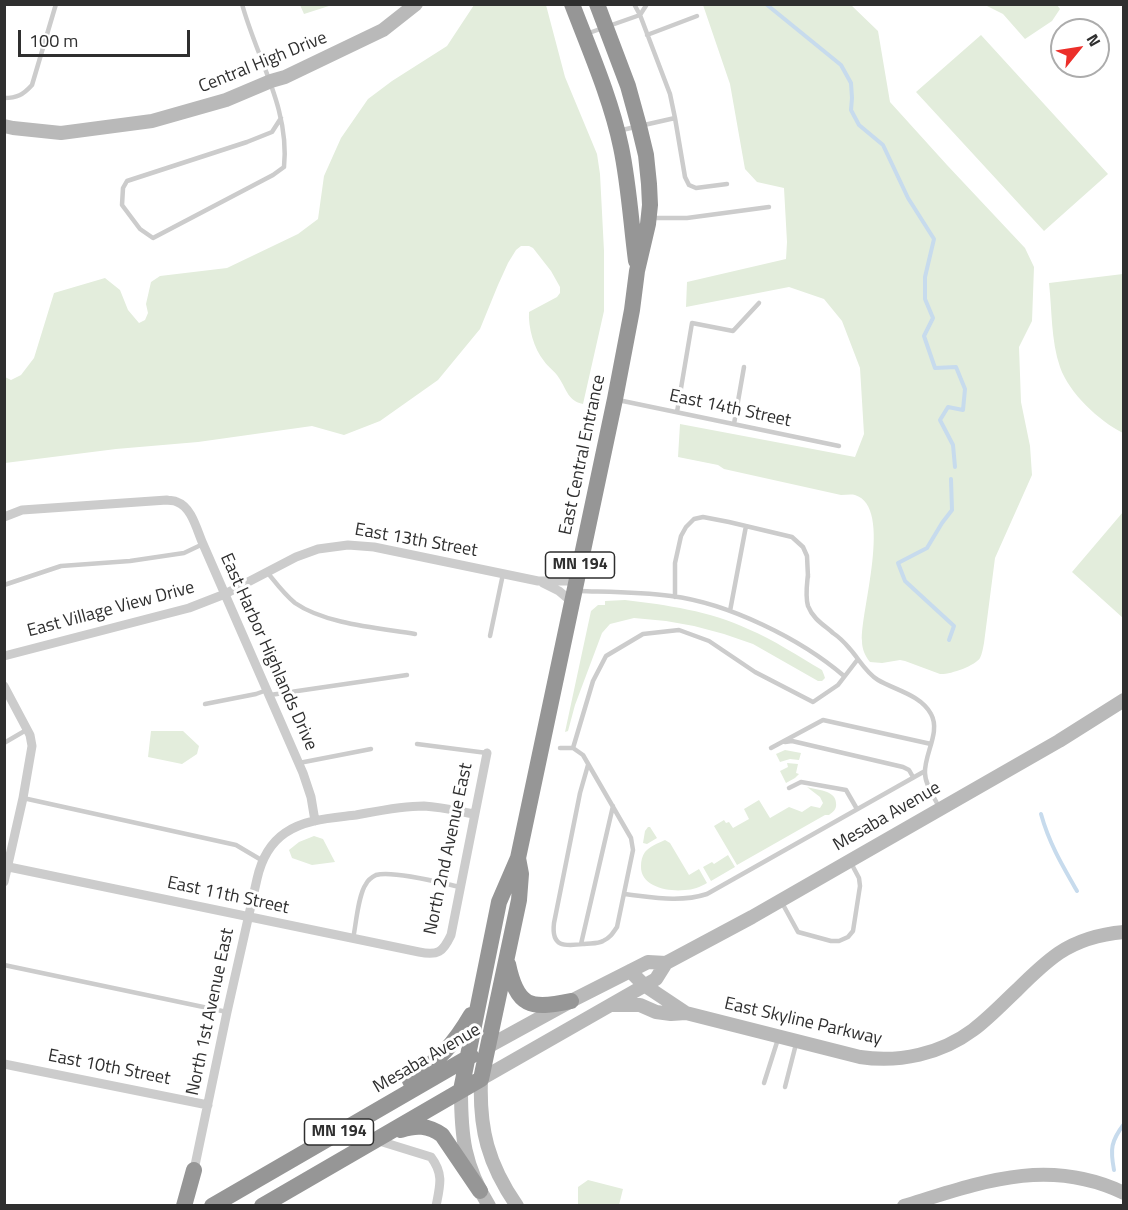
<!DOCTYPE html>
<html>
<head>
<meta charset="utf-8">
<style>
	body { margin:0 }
	#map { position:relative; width:1128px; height:1210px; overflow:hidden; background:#fff; font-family:"Titillium Web",sans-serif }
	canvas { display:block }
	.frame { position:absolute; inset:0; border:6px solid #2f2f2f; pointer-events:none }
	.north { position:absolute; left:1050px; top:18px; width:60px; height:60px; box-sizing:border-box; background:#fff; border:2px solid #acacac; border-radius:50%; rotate:60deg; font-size:16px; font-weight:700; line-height:24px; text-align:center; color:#2f2f2f }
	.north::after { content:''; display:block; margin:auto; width:21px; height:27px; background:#ec2f2a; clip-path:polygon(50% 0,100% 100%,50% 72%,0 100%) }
	.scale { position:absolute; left:18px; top:30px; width:172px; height:27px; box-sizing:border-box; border:3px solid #2f2f2f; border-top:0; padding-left:8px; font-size:18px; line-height:21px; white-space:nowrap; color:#2f2f2f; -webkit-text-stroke:4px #fff; paint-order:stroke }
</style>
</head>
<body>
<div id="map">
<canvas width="1128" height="1210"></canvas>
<div class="frame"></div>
<div class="north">N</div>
<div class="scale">100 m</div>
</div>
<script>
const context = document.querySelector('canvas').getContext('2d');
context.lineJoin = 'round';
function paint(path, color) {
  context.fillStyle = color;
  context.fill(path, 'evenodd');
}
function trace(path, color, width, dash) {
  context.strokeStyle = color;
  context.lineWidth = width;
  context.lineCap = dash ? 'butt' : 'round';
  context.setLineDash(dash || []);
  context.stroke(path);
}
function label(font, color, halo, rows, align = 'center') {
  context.font = font + ' "Titillium Web",sans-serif';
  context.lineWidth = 6;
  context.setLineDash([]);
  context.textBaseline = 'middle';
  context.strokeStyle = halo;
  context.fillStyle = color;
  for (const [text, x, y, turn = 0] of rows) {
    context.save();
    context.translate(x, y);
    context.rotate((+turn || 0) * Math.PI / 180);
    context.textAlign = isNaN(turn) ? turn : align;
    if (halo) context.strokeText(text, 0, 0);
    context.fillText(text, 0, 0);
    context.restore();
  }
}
const green = new Path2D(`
	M300,5H332L304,14Z
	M474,5H546L565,77L597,154L600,174L604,251V311L583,404C568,401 567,390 559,378C555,371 548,367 544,361C534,349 528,327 529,312L557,297L560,293V287L551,271L533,248L529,246H521L516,250L508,263L498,285L480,329L438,380L380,421L344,435L312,426L198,442L116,449L5,463V377L11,380L21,375L34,358L54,293L105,278L120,290L128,310L139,323L145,320L148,313L146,304L151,282L160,276L227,268L298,234L318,219L324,176L341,138L368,99L392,81L447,46Z
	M703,5H851L878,31L890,102L947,165L1025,248L1034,267L1032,321L1019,347L1021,402L1030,446L1032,475L995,558L984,643C983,648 982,654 980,658C975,666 949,675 940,674L905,661L900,660L882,663L870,662C865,656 862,649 862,641C860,612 894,507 855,495C851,494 846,495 841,495L724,469L718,465L678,457L680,424L855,457L864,434L860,368L842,321L824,299L789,287L686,307L687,282L786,259L787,242L784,188L757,182L745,169L730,84Z
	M985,5H1057L1060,9L1052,21L1025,39L1003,14Z
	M981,35L1108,174L1044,231L916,92Z
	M1123,274H1124L1123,433C1099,421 1069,393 1060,367C1051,341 1052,310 1049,283Z
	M1123,512V618L1072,572Z
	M625,600C667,605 710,611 748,629C774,640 798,656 822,670L824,675L825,678L822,681H818L753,644L724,634L694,626L666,621L634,618L610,624L602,633L575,705L568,731L565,732L591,611L598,605H605V601Z
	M151,731H183L199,746L197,754L182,764L148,757Z
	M785,750L801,753L799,760L790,759L780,762L776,754Z
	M787,763L798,764L796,773L799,774L795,778L786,783L780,771L788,767Z
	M807,787C816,790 836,790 836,803C837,809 833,812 829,815H825L737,865L714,826L724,820L726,823L729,822L733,828L749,819L744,809L759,800L770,818L789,807L802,812L811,806L820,808L823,803L820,797Z
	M648,827H650L657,838L647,844L643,843L645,831Z
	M314,836L323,839L335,862L312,865L292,858L289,850L299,842Z
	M665,840L670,843L689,875L699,869L707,883C700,887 693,890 685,890C669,892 640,887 641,866C641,861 642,856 645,852C649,847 658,843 665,840Z
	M728,855L735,867L711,881L703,867L712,862L714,864Z
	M588,1180L623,1189L619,1205H578V1187Z`);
const stream = new Path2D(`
	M766,4L841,65L851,83L852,98L851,110L859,125L883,145L908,198L934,239L925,277V299L933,318L924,336L935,368L956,367L965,389L963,410L948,407L940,420L953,445L955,467
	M949,640L954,626L905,581L898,563L927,548L942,523L952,510L951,479
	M1041,814C1049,843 1062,865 1077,891
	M1114,1170C1110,1149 1111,1141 1124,1124`);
const lane = new Path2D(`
	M242,4C257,59 290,109 284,167L273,175L153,238L140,229L122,205L123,188L127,181L247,142L272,132L281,118
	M634,4L640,15L647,4
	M586,34L640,15L670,94L675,118L622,130
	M647,35L697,16
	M4,98C17,98 23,95 32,85L56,4
	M675,118L685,177L689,185L696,188L727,184
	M652,218H687L769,207
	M618,400L839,446
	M677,412L692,323L733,331L759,303
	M734,424L744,367
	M267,572C276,583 284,594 295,603C325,624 379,628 415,634
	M808,574C807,585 805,596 808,606C813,619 824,625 833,633C839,637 845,643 850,649C859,659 866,673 878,680C895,690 921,695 931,714C941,732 924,754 925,773C925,784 934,797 939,807
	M4,585L61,566L130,561L184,553L203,544
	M579,591C609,592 641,592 671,596C728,603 801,639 844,676
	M675,597V563L681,536L686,527L694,519L703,517L729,522L792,537L803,547L807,556L808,577
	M730,611L746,526
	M490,636L503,574
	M270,695L407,675
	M205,704L256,694L267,690
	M785,742L792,741L903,767L909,770L913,777
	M4,743L28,729
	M417,744L487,753
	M560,748H573L583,755L631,838L633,850L617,927C613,933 610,938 603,941C598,944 591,943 584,944C565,946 551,948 554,923L580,793L588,765
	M573,748L593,681L606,656L643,634L679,630L709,641L755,672L813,702L838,685L858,659
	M771,748L823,720L931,744
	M299,763L371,749
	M789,788L801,782L846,790L857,809
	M23,798L227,843L236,845L263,861
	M624,894C652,897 679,903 707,894L925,771
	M781,901L798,932L831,941H839L848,937L853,931L860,886L859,878L851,863
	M353,939C356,925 358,895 366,884C368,880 372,877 376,875C392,870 442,883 460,887
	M581,944L613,806
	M4,965L227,1012
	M764,1083L778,1039
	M785,1087L796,1044`);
const street = new Path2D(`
	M4,517L22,510L167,500C170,501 174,500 177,502C192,507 197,531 203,544L303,773L311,797L315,821
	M543,583L559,591L572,602
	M4,656L189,608L225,594L296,557L318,549L348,545L374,547L538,581H576
	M4,686L30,735L32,746L23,798L4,882
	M4,866L419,952C438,956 443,952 451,935L487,753
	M4,1064L208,1105
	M376,1140L431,1157C444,1174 440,1186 436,1206
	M194,1170L227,1012L257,879C261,861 269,844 285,833C305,819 332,818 356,815C378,811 401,806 424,806C441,807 458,811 474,814`);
const secondary = new Path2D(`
	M4,126L13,128L61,133L152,121L226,100L271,81L285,77L383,30L416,4
	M630,971L644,985L686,1013L860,1057C899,1063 941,1054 973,1030C989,1018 1003,1003 1017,990C1030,977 1043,964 1059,953C1077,941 1101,934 1124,932
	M612,1005H640L656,1012L671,1014L686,1013
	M489,1046L571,1001L648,962L666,963
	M461,1090C461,1137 464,1165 489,1206
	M517,1206C488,1164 479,1129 481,1079L656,979L666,963L752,917L853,859L1059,741L1124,700
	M904,1206C979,1183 1047,1156 1124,1193`);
const highway = new Path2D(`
	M572,4C590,51 611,99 621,147C629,185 631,223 636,261
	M508,964C517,1007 530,1010 571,1001
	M410,1081C439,1059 453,1046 471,1015
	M461,1090L499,902L518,858L615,399L632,310L637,271L648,224L650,205L649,184L646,155L639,126L628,86L597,4
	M401,1130C416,1125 428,1125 442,1135L480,1191
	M184,1206L194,1170
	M212,1206L471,1056
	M262,1206L481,1079L519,900L521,874L518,858`);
const shields = [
	[580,565,69],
	[339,1132,69]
];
const shieldNames = [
	["MN 194",580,565],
	["MN 194",339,1132]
];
const streetNames = [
	["Central High Drive",263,63,-22],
	["East 14th Street",730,409,12],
	["East Central Entrance",583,455,-78],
	["East 13th Street",416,541,10],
	["East Village View Drive",111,610,-15],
	["East Harbor Highlands Drive",268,652,66],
	["Mesaba Avenue",887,817,-30],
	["North 2nd Avenue East",449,849,-78],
	["East 11th Street",228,896,12],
	["North 1st Avenue East",211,1012,-78],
	["East Skyline Parkway",803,1022,13],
	["Mesaba Avenue",427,1059,-30],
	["East 10th Street",109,1068,11]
];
paint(green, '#e3eddc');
trace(stream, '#c7dbed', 4);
trace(lane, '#ccc', 4.5);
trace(street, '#ccc', 9);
trace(secondary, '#b9b9b9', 14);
trace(highway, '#969696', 16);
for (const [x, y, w] of shields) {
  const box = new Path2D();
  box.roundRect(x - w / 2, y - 13, w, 26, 4.5);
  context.fillStyle = '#fff';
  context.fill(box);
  trace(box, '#2f2f2f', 1.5);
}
label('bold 16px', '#2f2f2f', null, shieldNames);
label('18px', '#2f2f2f', '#fff', streetNames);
</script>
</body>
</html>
